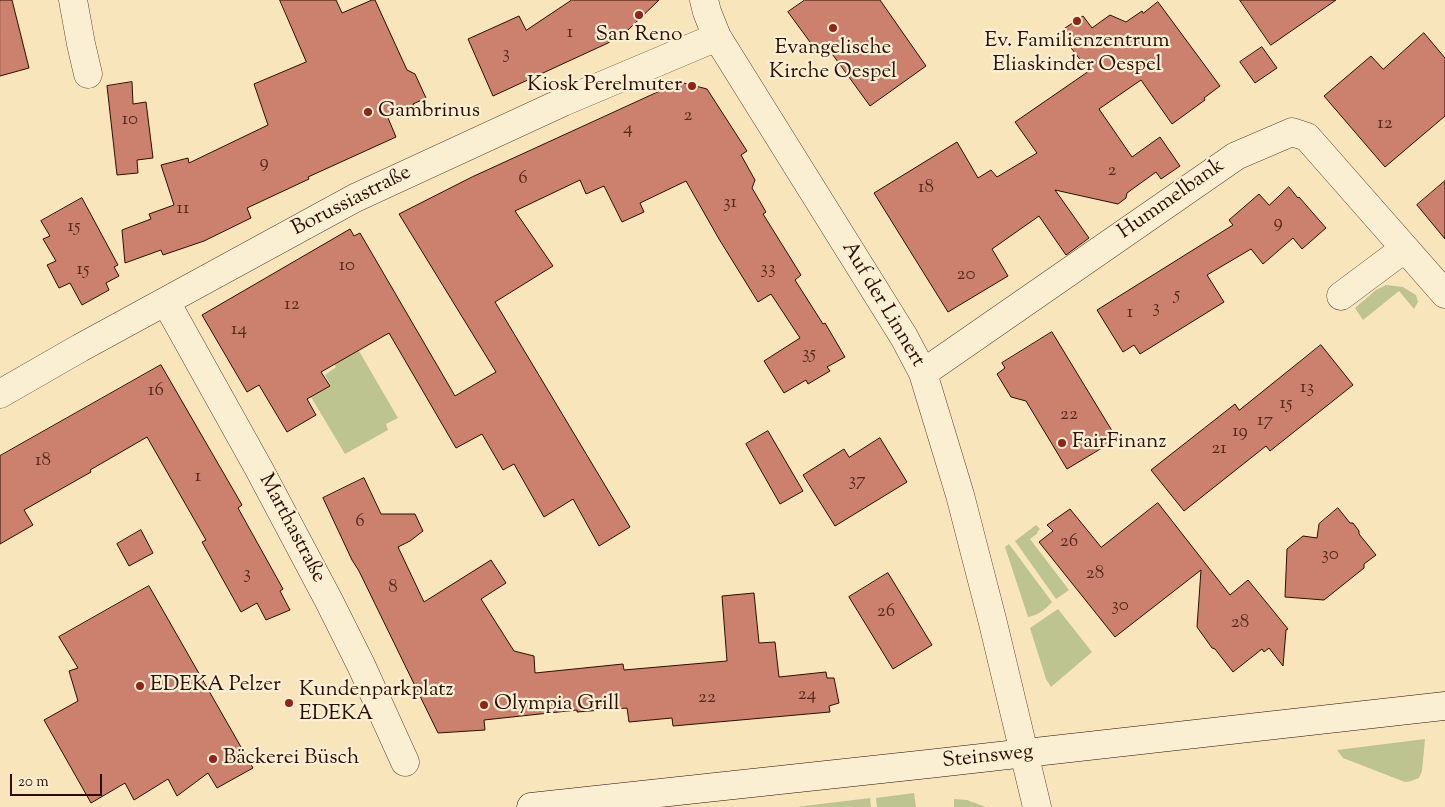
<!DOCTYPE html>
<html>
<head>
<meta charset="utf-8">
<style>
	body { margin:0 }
	#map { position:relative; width:1445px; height:807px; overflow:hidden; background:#f8e5bb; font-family:"Sorts Mill Goudy",serif }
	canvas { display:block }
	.scale { position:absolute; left:10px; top:774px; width:92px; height:22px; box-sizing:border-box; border:2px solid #2c0d00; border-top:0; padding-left:6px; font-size:15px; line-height:18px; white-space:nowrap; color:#2c0d00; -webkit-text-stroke:4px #faeed3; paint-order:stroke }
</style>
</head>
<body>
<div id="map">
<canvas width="1445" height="807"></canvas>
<div class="scale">20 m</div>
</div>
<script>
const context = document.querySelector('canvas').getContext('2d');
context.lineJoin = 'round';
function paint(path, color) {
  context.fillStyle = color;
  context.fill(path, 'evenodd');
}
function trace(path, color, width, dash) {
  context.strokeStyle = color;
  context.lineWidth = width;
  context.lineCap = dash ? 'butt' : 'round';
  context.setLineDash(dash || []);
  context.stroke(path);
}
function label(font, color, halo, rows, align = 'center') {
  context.font = font + ' "Sorts Mill Goudy",serif';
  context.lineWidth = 4.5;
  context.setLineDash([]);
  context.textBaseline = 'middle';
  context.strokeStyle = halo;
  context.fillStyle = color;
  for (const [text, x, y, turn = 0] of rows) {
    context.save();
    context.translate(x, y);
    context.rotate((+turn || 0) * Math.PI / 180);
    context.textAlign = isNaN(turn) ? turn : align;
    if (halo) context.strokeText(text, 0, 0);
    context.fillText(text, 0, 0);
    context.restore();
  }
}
const green = new Path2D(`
	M1386,285L1403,287L1416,295L1418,302L1414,309L1399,291L1363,320L1355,308L1376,290Z
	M356,346L398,418L386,424L388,430L345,454L311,397L330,386V384L325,375L336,367L332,360Z
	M1036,525L1040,529L1037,532L1038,533L1030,539L1069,590L1056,599L1015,541Z
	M1009,544L1052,602C1045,610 1038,615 1028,617L1005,547Z
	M1058,609L1092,652L1051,687L1046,679L1030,628Z
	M1425,739L1422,771L1419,778L1411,781L1405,782L1343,758L1337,750Z
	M914,793L916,807H877L876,798Z
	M870,798L871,807H796Z
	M954,799L967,800L986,807H954Z`);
const building = new Path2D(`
	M0,0H12L29,68L0,76Z
	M280,0H336L342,13L372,0H375L407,70L415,74L426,98L413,104L414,106L388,118L396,137L308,177L309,179L247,208L251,218L204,241L163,255L161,250L125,263L122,230L151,219L149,214L174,205L161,165L188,158L189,163L268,125L254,84L306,62Z
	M572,0H659L629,29L608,43L493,96L468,39L519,16L526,30Z
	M805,0H880L926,66L870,106L830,51L821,57L788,12Z
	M1240,0H1336L1271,45Z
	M1158,2L1220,86L1204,98L1205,100L1172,124L1141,80L1099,109L1132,157L1160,137L1180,166L1161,179L1156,172L1127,193L1126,198L1118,204L1055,190L1089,238L1066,255L1039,216L992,249L1008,276L948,312L874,193L957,142L978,178L991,170L997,177L1037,153L1015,122L1089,71L1068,44L1070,42L1062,30L1083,16L1092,28L1110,15L1126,22L1142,11L1143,13Z
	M1424,33L1445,58V116L1385,167L1324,96L1371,56L1383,69Z
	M1262,47L1277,68L1255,83L1240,62Z
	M132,82L133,104L146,102L153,158L137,160L138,173L117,175L107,86Z
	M680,82L707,89L747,151L741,155L755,180L752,188L766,212L763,214L801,275L795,280L823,324L825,323L845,357L827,367L830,371L808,384L806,380L784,393L764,361L800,338L771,294L758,302L719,239L686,181L640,203L644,212L622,222L604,186L586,194L580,180L515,211L553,266L495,302L630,527L599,546L573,499L544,517L514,464L503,470L482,434L456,448L389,333L321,372L330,386L307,399L316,415L287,432L259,385L247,392L202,315L350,229L354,236L360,233L455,396L496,372L399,214L472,177Z
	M1445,181V239L1417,205Z
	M1289,187L1298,198L1299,197L1326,228L1302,249L1293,238L1263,264L1251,249L1207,275L1224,302L1140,354L1134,345L1123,352L1097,310L1233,225L1229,220L1259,194L1269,205Z
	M82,198L118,265L114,267L119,276L106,283L109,290L82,305L70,283L59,288L47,265L56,261L43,239L50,236L41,221Z
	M1052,332L1117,439L1067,469L1026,401L1011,397L997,374L1005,368L1002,363Z
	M1321,345L1353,385L1270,451L1266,446L1184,511L1151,470L1235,404L1239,410Z
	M161,365L242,505L238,508L283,589L280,591L290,610L266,620L257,603L241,612L202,542L206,540L147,437L90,470L91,472L24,510L33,525L0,544V456Z
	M768,431L803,491L780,504L746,444Z
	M880,438L907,482L835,526L803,475L844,449L849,457Z
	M364,478L381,514H415L423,531L410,541L398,547L424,602L491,560L506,583L481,599L514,651L534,656L535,673L623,664L624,670L727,661L722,596L754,593L759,643L775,642L779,677L826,672L827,678H834L839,703L829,706L830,712L673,726L672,718L629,722L627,708L577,712V710L484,720L485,730L438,733L359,571L352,560L323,498Z
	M1158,503L1230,595L1248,580L1288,629L1286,630L1283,666L1269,648L1264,652L1262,649L1233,672L1215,649L1212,648L1197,627L1201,570L1115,637L1039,542L1053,531L1047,525L1070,509L1101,547Z
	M1338,508L1350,523H1353L1359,531V534L1376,555L1364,564V568L1324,600L1285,597L1287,549L1303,536L1317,538L1319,524Z
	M141,530L153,553L129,566L117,544Z
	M888,573L932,645L893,669L849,597Z
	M149,586L253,768L217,788L208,773L177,796L168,779L134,800L125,783L91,803L44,720L78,701L69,671L78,668L59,637Z`);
const minor = new Path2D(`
	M73,0L81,44L88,74
	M704,0L707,12L717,37L904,337L923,373L960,495L993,623L1037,807
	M1341,296L1404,249
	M166,302L259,469L329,601L361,665L405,762
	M923,373L1236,156L1292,132L1307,137L1445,294
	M0,394L80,348L355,198L563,102L717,37`);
const secondary = new Path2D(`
	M531,807L928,764L1445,706`);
const markers = [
	[639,15,5,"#8f2418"],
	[1077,21,5,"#8f2418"],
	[833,28,5,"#8f2418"],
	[692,86,5,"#8f2418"],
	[368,112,5,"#8f2418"],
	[1062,443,5,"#8f2418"],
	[140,686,5,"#8f2418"],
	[289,703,5,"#8f2418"],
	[484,705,5,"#8f2418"],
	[213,759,5,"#8f2418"]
];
const numberNames = [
	["1",570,34],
	["3",506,55],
	["2",688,117],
	["10",130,121],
	["12",1385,125],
	["4",628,130],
	["9",264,164],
	["2",1112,172],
	["6",523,180],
	["18",926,189],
	["31",730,204],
	["11",183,210],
	["9",1278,224],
	["15",74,228],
	["10",347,267],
	["33",768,270],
	["15",83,271],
	["20",966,276],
	["5",1177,296],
	["12",292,306],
	["3",1156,309],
	["1",1130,314],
	["14",239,331],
	["35",809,355],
	["13",1307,389],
	["16",156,392],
	["15",1286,405],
	["22",1069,416],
	["17",1265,422],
	["19",1240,433],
	["21",1219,450],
	["18",43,462],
	["1",198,478],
	["37",857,482],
	["6",360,523],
	["26",1069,543],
	["30",1330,556],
	["3",247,575],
	["28",1095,575],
	["8",393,589],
	["30",1120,607],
	["26",886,613],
	["28",1240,624],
	["24",807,696],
	["22",707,699]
];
const poiNames = [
	["San Reno",639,36,"center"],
	["Ev. Familienzentrum",1077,42,"center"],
	["Eliaskinder Oespel",1077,66,"center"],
	["Evangelische",833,49,"center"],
	["Kirche Oespel",833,73,"center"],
	["Kiosk Perelmuter",682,86,"right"],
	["Gambrinus",378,112],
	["FairFinanz",1072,443],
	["EDEKA Pelzer",150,686],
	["Kundenparkplatz",299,691],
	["EDEKA",299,715],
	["Olympia Grill",494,705],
	["Bäckerei Büsch",223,759]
];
const streetNames = [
	["Hummelbank",1172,200,-35],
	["Borussiastraße",352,202,-27],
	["Auf der Linnert",882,305,59],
	["Marthastraße",291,529,62],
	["Steinsweg",988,758,-6]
];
paint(green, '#bec490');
paint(building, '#cc816f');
trace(building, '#2c0d00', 1);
trace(minor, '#5f432f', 29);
trace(secondary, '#2c0d00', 29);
trace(minor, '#faeed3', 28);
trace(secondary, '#faeed3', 28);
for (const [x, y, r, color] of markers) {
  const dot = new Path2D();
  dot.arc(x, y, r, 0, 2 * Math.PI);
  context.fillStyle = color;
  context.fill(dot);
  trace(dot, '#faeed3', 2);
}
label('19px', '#542a1c', null, numberNames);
label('21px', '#2c0d00', '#faeed3', poiNames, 'left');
label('21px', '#2c0d00', '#faeed3', streetNames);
</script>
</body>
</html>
